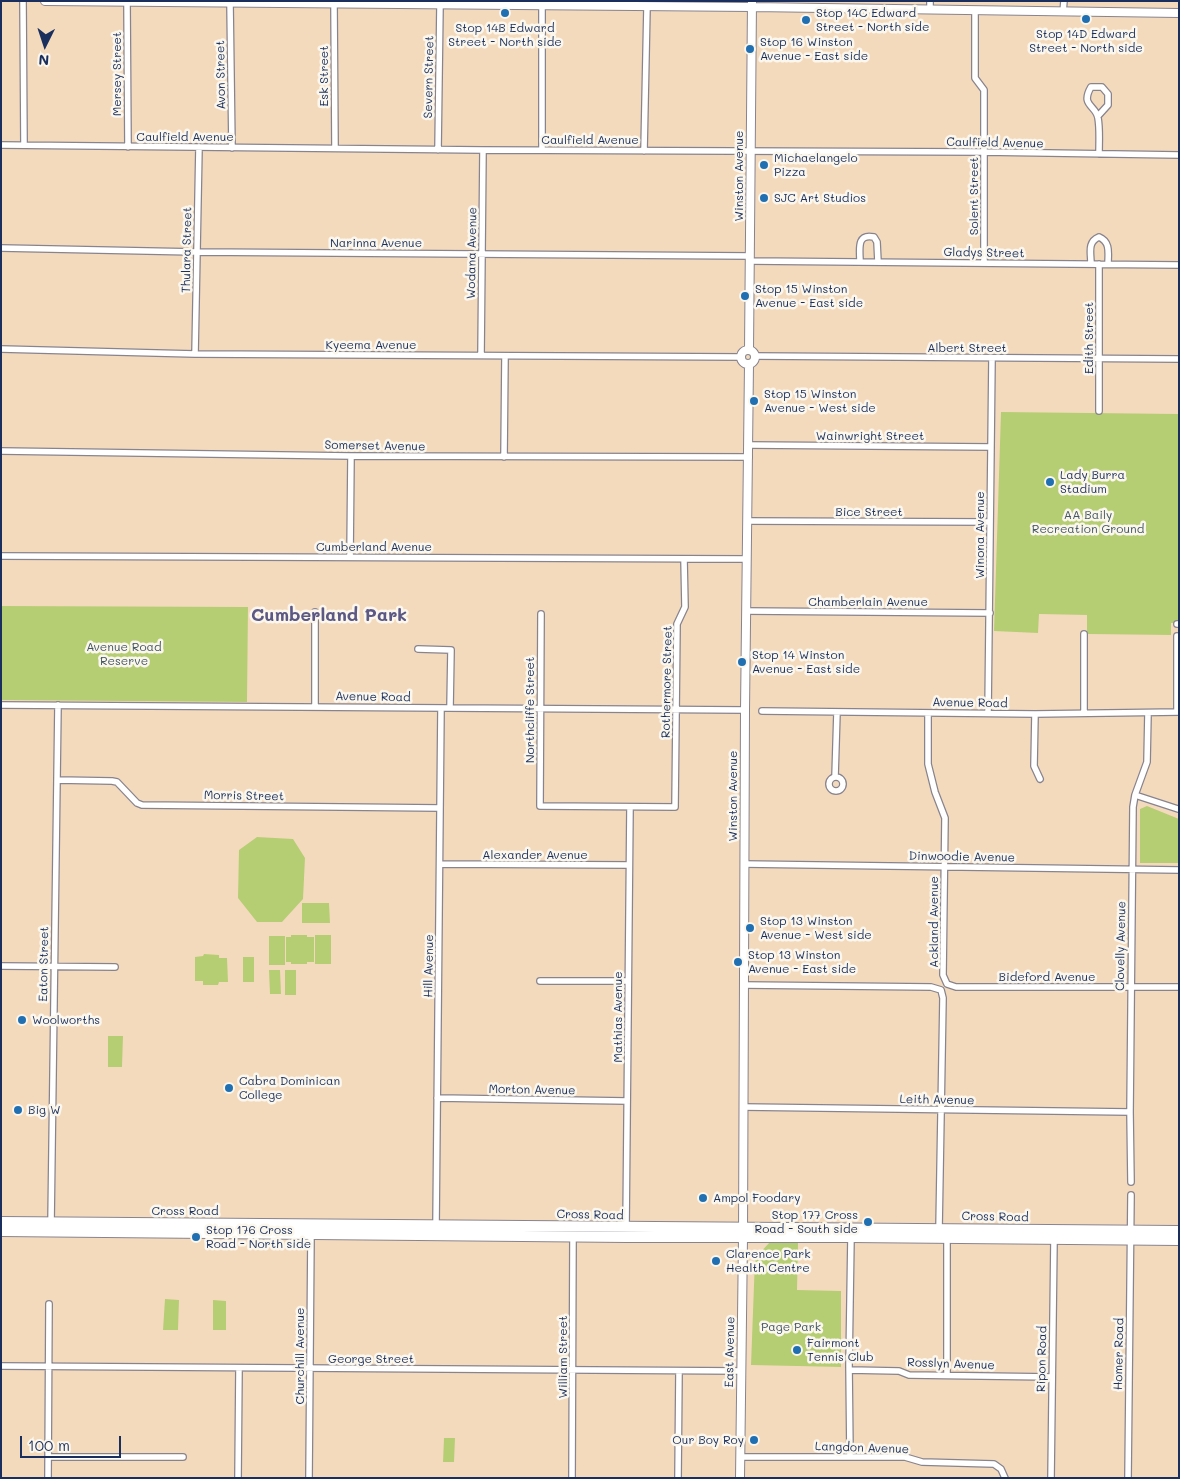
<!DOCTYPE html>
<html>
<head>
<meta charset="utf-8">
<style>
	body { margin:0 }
	#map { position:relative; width:1180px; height:1479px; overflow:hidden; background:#f4dabd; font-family:Mali,sans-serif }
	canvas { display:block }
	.frame { position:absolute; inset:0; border:2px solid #1b2f5e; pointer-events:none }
	.north { position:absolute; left:20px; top:20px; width:50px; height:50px; -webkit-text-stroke:4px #fbf7ec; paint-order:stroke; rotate:184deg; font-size:14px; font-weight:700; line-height:20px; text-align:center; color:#1b2f5e }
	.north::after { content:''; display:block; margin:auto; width:18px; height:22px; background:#1b2f5e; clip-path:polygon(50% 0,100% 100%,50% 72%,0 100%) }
	.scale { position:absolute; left:20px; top:1436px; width:101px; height:22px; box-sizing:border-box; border:2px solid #1b2f5e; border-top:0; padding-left:6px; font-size:15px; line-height:18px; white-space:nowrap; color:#1b2f5e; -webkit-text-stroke:4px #fbf7ec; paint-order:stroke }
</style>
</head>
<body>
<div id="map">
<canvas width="1180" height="1479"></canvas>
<div class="frame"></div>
<div class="north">N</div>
<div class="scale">100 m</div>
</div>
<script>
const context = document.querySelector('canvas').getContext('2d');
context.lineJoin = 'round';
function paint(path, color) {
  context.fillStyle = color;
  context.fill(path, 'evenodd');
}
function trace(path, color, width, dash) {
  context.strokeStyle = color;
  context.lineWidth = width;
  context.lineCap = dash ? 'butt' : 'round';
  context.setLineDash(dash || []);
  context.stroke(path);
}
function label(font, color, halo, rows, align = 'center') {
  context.font = font + ' Mali,sans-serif';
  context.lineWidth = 5;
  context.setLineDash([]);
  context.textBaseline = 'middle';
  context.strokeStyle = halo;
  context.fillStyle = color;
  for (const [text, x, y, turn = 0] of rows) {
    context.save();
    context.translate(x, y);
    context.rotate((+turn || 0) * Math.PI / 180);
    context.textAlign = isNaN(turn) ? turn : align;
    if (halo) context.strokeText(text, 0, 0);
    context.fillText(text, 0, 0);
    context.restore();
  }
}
const green = new Path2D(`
	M1001,412L1179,414V623H1171V635L1087,634V615L1039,614L1038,633L994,631Z
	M1,606L248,607L247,702L1,700Z
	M1147,806L1179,819V863H1140V809Z
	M257,837L293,839L305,858L303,899L282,922H257L238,898L239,850Z
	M302,903H329L330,923H302Z
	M291,935H307V937H314V962H307V964H291V962H286V937H291Z
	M315,935H331V964H315Z
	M269,936H285V965H269Z
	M204,954L219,955V958H227L228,982H219L218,985H203V981H195V957L203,956Z
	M243,957H254V982H243Z
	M269,970H280L281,994H270Z
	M285,970H296V995H285Z
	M108,1036H123L122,1067H108Z
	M770,1242L798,1243L797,1290L841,1291V1367L751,1365L755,1258Z
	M165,1299L179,1300L178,1330H163Z
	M213,1300L226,1301V1330H213Z
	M444,1438H455L454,1462H443Z`);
const street = new Path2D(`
	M23,1L24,145
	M127,2L128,147
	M230,3L232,148
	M334,4L335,148
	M542,6V150
	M930,10V1
	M975,11V78L984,90V263
	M1063,12L1064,1
	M1098,116L1108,105V94L1102,87H1091C1080,106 1096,105 1098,118C1100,129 1099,143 1099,154
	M1,145L483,150L983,152L1179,155
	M438,150L440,5
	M644,151L647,7
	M1,248L196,252L750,256
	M750,261L1179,265
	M860,262C860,250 856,233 874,237L877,242L878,262
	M1091,264C1091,253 1087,242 1099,237C1111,242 1108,254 1108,264
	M1,349L195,354L741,357
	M195,354L199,147
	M481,355L483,150
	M755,356L1179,359
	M1099,411V264
	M749,445L991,447
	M1,451L351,456L749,457
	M504,457L505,356
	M748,521L990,522
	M1,556L747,559
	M350,557L351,456
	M746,611L990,613
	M541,614L540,806L675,807L677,624L685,607L684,559
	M1177,624H1179
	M1177,636V712
	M418,649L451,650L450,708
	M1,705L745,710
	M315,707V612
	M762,711L1035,714L1179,712
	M928,713V764L935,792L945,818L943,975L947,984L956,987H1179
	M988,713L992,358
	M1084,713V634
	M1035,714L1034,766L1040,779
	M829 784a7 7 0 1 1 14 0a7 7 0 1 1-14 0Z
	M835,777L837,712
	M57,780L112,781L117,782L137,803L142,805L440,808
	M1135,795L1178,809
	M440,864L629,865
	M744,864L1179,870
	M1,966L115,967
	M540,981H628
	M744,985L931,987L941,990L943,998L939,1229
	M437,1098L627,1101
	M743,1107L1130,1112
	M1131,1182L1130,1112L1133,807L1135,795L1147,762L1148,713
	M51,1223L58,705
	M436,1225L441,708
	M626,1228L630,807
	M1,1366L741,1371
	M849,1370L899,1371L909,1375L1052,1377
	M947,1375V1238
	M850,1456L849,1365L851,1237
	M48,1457H183
	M741,1457H905L922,1462L994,1464L1001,1469L1005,1478
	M48,1478L49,1304
	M238,1478L239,1368
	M309,1478L311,1234
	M572,1478L573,1236
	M678,1478L679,1371
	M1051,1478L1054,1240
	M1128,1478L1131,1195`);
const secondary = new Path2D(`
	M45,1L752,7L1179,13
	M741 357a7 7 0 1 1 14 0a7 7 0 1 1-14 0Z
	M749,350L752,1
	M740,1478L743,1237L745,710L749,364`);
const highway = new Path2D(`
	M1,1222L1179,1231
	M1,1231L626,1237H851L1179,1240`);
const markers = [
	[505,13,5,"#1f6fb2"],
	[1086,19,5,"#1f6fb2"],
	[806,20,5,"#1f6fb2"],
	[750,49,5,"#1f6fb2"],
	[764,165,5,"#1f6fb2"],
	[764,198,5,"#1f6fb2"],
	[745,296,5,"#1f6fb2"],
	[754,401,5,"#1f6fb2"],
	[1050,482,5,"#1f6fb2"],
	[742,662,5,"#1f6fb2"],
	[750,928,5,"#1f6fb2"],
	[738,962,5,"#1f6fb2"],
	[22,1020,5,"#1f6fb2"],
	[229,1088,5,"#1f6fb2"],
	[18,1110,5,"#1f6fb2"],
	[703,1198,5,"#1f6fb2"],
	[868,1222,5,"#1f6fb2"],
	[196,1237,5,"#1f6fb2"],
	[716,1261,5,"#1f6fb2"],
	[797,1350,5,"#1f6fb2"],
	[754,1440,5,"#1f6fb2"]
];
const poiNames = [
	["Stop 14C Edward",816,13],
	["Street - North side",816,27],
	["Stop 14B Edward",505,28,"center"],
	["Street - North side",505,42,"center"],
	["Stop 14D Edward",1086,34,"center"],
	["Street - North side",1086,48,"center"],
	["Stop 16 Winston",760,42],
	["Avenue - East side",760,56],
	["Michaelangelo",774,158],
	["Pizza",774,172],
	["SJC Art Studios",774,198],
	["Stop 15 Winston",755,289],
	["Avenue - East side",755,303],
	["Stop 15 Winston",764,394],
	["Avenue - West side",764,408],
	["Lady Burra",1060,475],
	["Stadium",1060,489],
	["Stop 14 Winston",752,655],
	["Avenue - East side",752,669],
	["Stop 13 Winston",760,921],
	["Avenue - West side",760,935],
	["Stop 13 Winston",748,955],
	["Avenue - East side",748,969],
	["Woolworths",32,1020],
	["Cabra Dominican",239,1081],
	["College",239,1095],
	["Big W",28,1110],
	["Ampol Foodary",713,1198],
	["Stop 177 Cross",858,1215,"right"],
	["Road - South side",858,1229,"right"],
	["Stop 176 Cross",206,1230],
	["Road - North side",206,1244],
	["Clarence Park",726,1254],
	["Health Centre",726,1268],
	["Fairmont",807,1343],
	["Tennis Club",807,1357],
	["Our Boy Roy",744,1440,"right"]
];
const streetNames = [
	["Mersey Street",117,74,-90],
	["Avon Street",221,75,-91],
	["Esk Street",324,76,-90],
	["Severn Street",429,77,-89],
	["Caulfield Avenue",185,137],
	["Caulfield Avenue",590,140],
	["Caulfield Avenue",995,143,1],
	["Winston Avenue",739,176,-90],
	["Solent Street",974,196,-90],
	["Narinna Avenue",376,243],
	["Thulara Street",187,250,-89],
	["Wodana Avenue",472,253,-89],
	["Gladys Street",984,253,1],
	["Edith Street",1089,338,-90],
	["Kyeema Avenue",371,345],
	["Albert Street",967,348],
	["Wainwright Street",870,436],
	["Somerset Avenue",375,446,1],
	["Bice Street",869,512],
	["Winona Avenue",980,535,-90],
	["Cumberland Avenue",374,547],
	["Chamberlain Avenue",868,602],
	["Rothermore Street",667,682,-89],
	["Avenue Road",373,697,1],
	["Avenue Road",970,703,1],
	["Northcliffe Street",530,710,-90],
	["Morris Street",244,796,1],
	["Winston Avenue",733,796,-90],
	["Alexander Avenue",535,855],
	["Dinwoodie Avenue",962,857,1],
	["Ackland Avenue",934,922,-90],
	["Clovelly Avenue",1121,946,-89],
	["Eaton Street",44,964,-89],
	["Hill Avenue",429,966,-89],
	["Bideford Avenue",1047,977],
	["Mathias Avenue",618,1017,-90],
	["Morton Avenue",532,1090,1],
	["Leith Avenue",937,1100,1],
	["Cross Road",185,1211],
	["Cross Road",590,1215,1],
	["Cross Road",995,1217,1],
	["East Avenue",730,1352,-89],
	["Homer Road",1119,1354,-89],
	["Churchill Avenue",300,1356,-90],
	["William Street",563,1357,-90],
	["George Street",371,1359],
	["Ripon Road",1042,1359,-89],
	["Rosslyn Avenue",951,1364,2],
	["Langdon Avenue",862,1448,2]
];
const parkNames = [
	["AA Baily",1088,515],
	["Recreation Ground",1088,529],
	["Avenue Road",124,647],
	["Reserve",124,661],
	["Page Park",791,1327]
];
const districtNames = [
	["Cumberland Park",329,615]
];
paint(green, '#b6ce73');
trace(street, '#88848e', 8);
trace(secondary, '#88848e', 10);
trace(highway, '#88848e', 12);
trace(street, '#fff', 5.5);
trace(secondary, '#fff', 8);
trace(highway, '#fff', 10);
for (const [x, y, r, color] of markers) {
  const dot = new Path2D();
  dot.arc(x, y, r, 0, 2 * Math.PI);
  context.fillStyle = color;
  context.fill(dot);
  trace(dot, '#fbf7ec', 2);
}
label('12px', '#1b2f5e', '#fbf7ec', poiNames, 'left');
label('12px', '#1b2f5e', '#fbf7ec', streetNames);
label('12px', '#425763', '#fbf7ec', parkNames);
label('bold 18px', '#5c5885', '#fbf7ec', districtNames);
</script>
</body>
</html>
